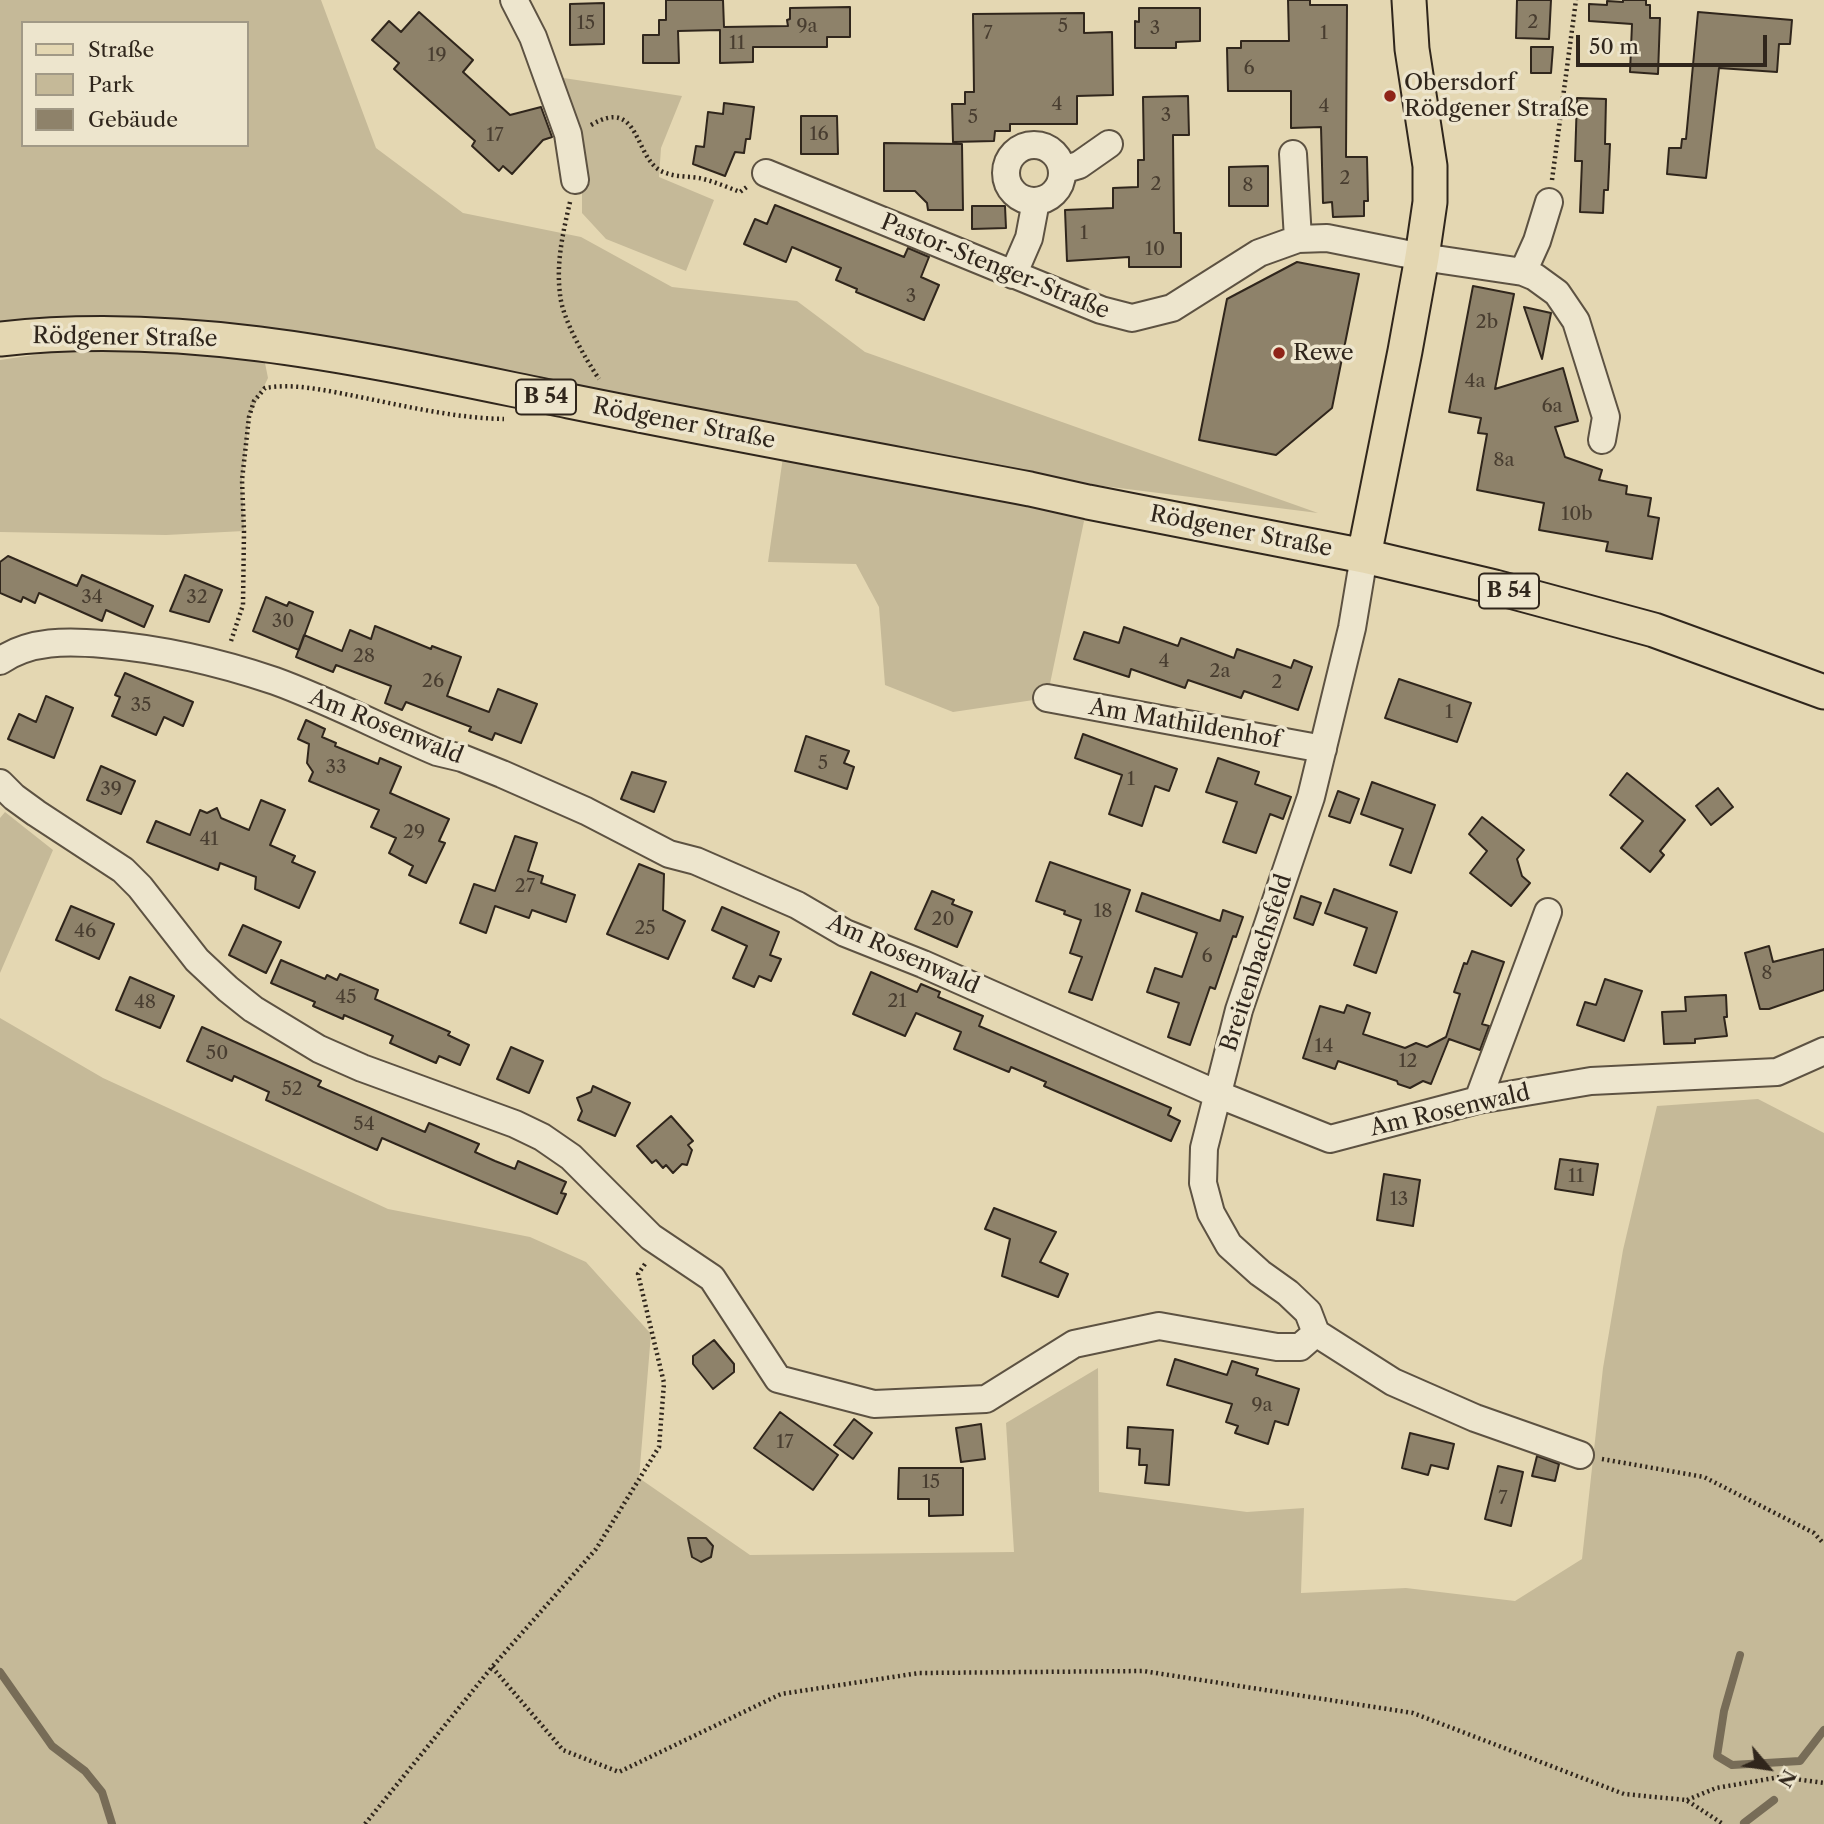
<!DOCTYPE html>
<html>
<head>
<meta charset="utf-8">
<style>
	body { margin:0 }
	#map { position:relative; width:1824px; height:1824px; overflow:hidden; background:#e4d7b2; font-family:"Libre Caslon Text",serif }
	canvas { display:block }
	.legend { position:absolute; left:21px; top:21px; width:228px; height:126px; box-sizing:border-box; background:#ede5cd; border:2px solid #a19986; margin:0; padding:9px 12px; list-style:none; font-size:21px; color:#30261c }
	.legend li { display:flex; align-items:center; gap:14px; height:35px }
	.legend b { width:35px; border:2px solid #a19986 }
	.north { position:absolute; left:1733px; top:1733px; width:70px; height:70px; -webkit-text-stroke:5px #ede5cd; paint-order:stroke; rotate:119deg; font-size:19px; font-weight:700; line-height:28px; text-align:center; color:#30261c }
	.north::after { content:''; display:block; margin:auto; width:24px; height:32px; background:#30261c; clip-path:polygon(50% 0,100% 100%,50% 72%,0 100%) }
	.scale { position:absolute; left:1576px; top:35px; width:191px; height:32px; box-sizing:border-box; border:4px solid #30261c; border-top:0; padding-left:9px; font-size:21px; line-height:24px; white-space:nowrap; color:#30261c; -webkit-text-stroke:5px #ede5cd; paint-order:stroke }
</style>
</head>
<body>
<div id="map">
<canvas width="1824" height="1824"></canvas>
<ul class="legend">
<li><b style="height:9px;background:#e4d7b2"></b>Straße</li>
<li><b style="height:19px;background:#c5b998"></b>Park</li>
<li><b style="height:19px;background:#8e826a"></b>Gebäude</li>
</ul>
<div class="north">N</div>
<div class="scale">50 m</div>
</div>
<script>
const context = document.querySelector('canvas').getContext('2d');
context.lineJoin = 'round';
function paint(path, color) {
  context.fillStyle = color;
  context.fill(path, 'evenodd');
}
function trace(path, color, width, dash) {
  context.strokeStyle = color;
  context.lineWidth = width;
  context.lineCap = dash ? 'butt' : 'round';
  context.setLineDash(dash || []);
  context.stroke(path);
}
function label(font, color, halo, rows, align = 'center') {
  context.font = font + ' "Libre Caslon Text",serif';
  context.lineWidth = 7;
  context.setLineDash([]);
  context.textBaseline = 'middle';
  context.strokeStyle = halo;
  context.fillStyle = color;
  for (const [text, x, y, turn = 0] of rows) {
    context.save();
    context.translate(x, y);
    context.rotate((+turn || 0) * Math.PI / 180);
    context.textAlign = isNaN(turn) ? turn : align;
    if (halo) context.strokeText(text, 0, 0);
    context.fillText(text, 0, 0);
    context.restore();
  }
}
const green = new Path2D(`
	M0,0H321L376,148L463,213L581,237L672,287L797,301L865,352L1318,513L1087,484L774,429L561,387L0,331ZM23,23H247V145H23Z
	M557,77L682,96L661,148L659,177L714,200L686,271L606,239L582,213V166Z
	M96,346L264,358L268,378L249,417L242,480L244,531L166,535L0,532V360Z
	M785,443L1088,502L1047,698L953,712L885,685L879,607L856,564L768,562Z
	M5,812L53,850L0,973V818Z
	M0,1018L103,1078L388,1209L530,1237L586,1262L651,1334L639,1478L750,1555L1014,1552L1006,1423L1098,1368L1099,1492L1247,1512L1304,1508L1301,1593L1406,1588L1515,1601L1582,1559L1603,1368L1623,1250L1657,1106L1758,1099L1824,1133V1824H0Z`);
const stream = new Path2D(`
	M1740,1655L1724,1711L1717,1756L1732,1765L1800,1761L1824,1730
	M0,1672L52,1746L85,1771L102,1792L112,1824
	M1744,1823L1774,1800`);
const building = new Path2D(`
	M666,0H723L724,27L788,26L787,20L790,19V8L850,7V37H827V47H753V62L720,63V30L678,31L679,63H643V35H659V20H666Z
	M1288,0H1310V5H1347L1346,157H1367L1368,201H1364V216L1333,217L1332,202L1323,203L1321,127L1291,128V91H1228L1227,48H1241V41H1289Z
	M1517,0H1551L1549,39L1516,38Z
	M1623,0H1646V5H1650V18H1660L1658,74L1630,72L1632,24L1589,21V4L1607,5V1L1623,2Z
	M604,3V44L570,45V4Z
	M1139,8H1200V41L1176,42V48H1135V21L1139,22Z
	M419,12L473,60L463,72L510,115L541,107L552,137L543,140L512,174L503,166L499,171L472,146L475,141L394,69L399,63L372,40L389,21L401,32Z
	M1698,12L1792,20L1790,44H1779L1777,72L1719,68L1706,178L1667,174L1669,148H1681L1682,139H1686Z
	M1084,13V33L1112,32L1113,95L1077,96V124H1010V131H995L994,141L953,142L952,104H965V92H974L973,14Z
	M1531,47H1553L1551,73H1531Z
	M1188,96L1189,135H1173L1174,233H1181V267H1129V257L1067,261L1065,210L1113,208V188L1138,187V160H1144L1143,97Z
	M1577,98L1606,99L1605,144H1610L1608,190H1604L1603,213L1580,212L1582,161H1575Z
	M724,103L754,107L750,139H746L744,153L735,152L725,176L693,164L696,146L704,147L708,112L723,114Z
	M801,116H837L838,154H801Z
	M884,143L962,144L963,210H928L927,203L915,191H884Z
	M1268,166V206H1229V167Z
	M775,205L904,257L908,248L929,257L921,277L939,285L924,320L856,292L857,289L836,280L841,268L792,247L786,262L744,244L755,219L767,224Z
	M972,206H1005L1006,228L972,229Z
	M1297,262L1359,274L1332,408L1276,455L1199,440L1227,299Z
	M1473,286L1514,294L1495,389L1563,368L1578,421L1555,427L1565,457L1602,470L1599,480L1627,486L1626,494L1651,498L1648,516L1659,518L1652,559L1606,551L1608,542L1539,530L1544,503L1477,490L1487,434L1478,433L1481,418L1449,412Z
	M1524,307L1551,313L1542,359Z
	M8,556L77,586L82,575L153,606L144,627L106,610L102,621L39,593L35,603L23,597L21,602L0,593V562Z
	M185,575L222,590L209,622L170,611Z
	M266,597L287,606L289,602L313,612L299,650L253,631Z
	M375,626L431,649L432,646L461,657L447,696L489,712L498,689L537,704L521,743L495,733L492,740L469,731L471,727L406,702L402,710L385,703L391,686L336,665L333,672L296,657L304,635L342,651L350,630L371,639Z
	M1124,627L1178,646L1181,638L1234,658L1237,649L1291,668L1294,660L1312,667L1298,710L1244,691L1241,698L1188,680L1185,688L1131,669L1129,677L1074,659L1084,632L1119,643Z
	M125,673L193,702L183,726L164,717L156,735L112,716L120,697L115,695Z
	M1399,679L1471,703L1457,742L1385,718Z
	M46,696L73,708L54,758L8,739L19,714L36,722Z
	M306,720L325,729L322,737L336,743L335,746L378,764L380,758L401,767L390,793L449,819L439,841L445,843L426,883L409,875L413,866L389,853L396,838L371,827L379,810L309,781L313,772L307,763L309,744L298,739Z
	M1083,734L1177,769L1169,791L1155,786L1142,826L1109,814L1122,775L1075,758Z
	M806,736L849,751L844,763L854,767L847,789L795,771Z
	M1218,758L1259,772L1255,784L1291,797L1283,819L1270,814L1256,853L1223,842L1237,802L1206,792Z
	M101,766L135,781L121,814L87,800Z
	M632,772L666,782L654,812L621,799Z
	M1627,773L1685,820L1660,851L1664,855L1650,872L1621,848L1643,821L1610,795Z
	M1372,782L1435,805L1411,873L1390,865L1403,829L1361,814Z
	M1718,788L1733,807L1711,825L1696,806Z
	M1338,791L1359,799L1350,823L1329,816Z
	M261,800L285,810L270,845L295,856L292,862L315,872L299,908L255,889L256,877L220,863L218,870L147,842L156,821L190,835L200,810L207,813L217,808L221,818L249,830Z
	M1482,817L1524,850L1517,859L1522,876L1530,883L1511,906L1470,873L1487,851L1469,834Z
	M515,836L537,843L528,871L543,876L541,883L575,895L566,922L532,910L529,918L495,906L486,933L460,923L474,884L495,891Z
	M1050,862L1130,890L1092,1000L1069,992L1082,957L1070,953L1081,920L1064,914L1065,911L1036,901Z
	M639,864L664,874L663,910L685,921L668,959L607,934Z
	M1334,889L1397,912L1376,973L1354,965L1367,928L1325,913Z
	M932,891L954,900L952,904L972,912L957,947L915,929Z
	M1142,893L1220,921L1223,910L1243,917L1236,937L1233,936L1215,989L1210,987L1190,1045L1168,1037L1179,1003L1147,992L1155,968L1182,977L1197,933L1136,911Z
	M1301,896L1321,903L1313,925L1294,918Z
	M71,906L114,924L99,959L56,940Z
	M722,907L779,932L770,955L781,959L771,981L759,976L754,987L733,978L747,946L712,930Z
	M243,925L281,942L266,973L229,955Z
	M1769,946L1773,962L1824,949V990L1769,1009H1760L1745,953Z
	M1472,951L1504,962L1482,1024L1489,1026L1480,1050L1449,1039L1431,1084L1423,1081L1410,1088L1398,1084L1397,1081L1338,1061L1335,1069L1303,1058L1320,1006L1344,1013L1347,1005L1370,1013L1363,1034L1405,1048L1416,1043L1427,1047L1446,1037L1460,994L1454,992L1464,963L1467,964Z
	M281,960L325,979L327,975L337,980L340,974L378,990L375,999L450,1032L448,1035L469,1045L460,1065L439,1056L436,1063L390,1043L393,1036L344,1015L343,1019L313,1006L315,1002L271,983Z
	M871,972L917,992L921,984L940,992L938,997L983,1016L979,1026L1171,1108L1168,1115L1180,1121L1171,1141L1044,1086L1046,1082L1011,1067L1009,1072L954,1049L961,1032L916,1013L905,1036L853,1014Z
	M130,977L174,996L160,1028L116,1010Z
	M1605,979L1642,991L1624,1041L1577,1025L1585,1002L1596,1005Z
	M1726,995L1727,1017H1724L1727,1036L1695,1039V1043L1664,1044L1662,1012L1686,1011L1685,997Z
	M202,1027L321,1081L318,1086L425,1132L429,1123L479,1144L475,1152L495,1161L515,1169L518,1161L566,1182L561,1193L566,1194L557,1214L382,1138L377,1150L266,1100L269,1092L234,1076L232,1081L187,1061Z
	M511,1047L543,1061L529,1093L497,1079Z
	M593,1086L630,1103L615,1136L578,1120L582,1111L577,1098L591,1092Z
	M671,1116L693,1141L688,1145L692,1150L687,1165L682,1164L673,1173L666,1165L663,1168L656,1160L652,1163L637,1146Z
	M1560,1159L1598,1164L1593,1195L1555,1189Z
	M1384,1174L1420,1180L1413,1226L1377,1220Z
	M994,1208L1056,1232L1040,1262L1068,1274L1058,1297L1002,1276L1010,1239L985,1229Z
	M714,1340L734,1364V1372L713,1389L693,1364V1356Z
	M1175,1359L1227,1375L1232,1361L1258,1369L1256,1375L1299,1389L1288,1425L1275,1421L1268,1444L1235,1433L1238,1426L1226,1422L1232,1404L1167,1385Z
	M780,1412L838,1455L813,1490L754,1448Z
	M854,1419L872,1433L853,1459L834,1445Z
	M981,1424L985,1459L961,1462L956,1428Z
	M1128,1427L1173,1430L1169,1485L1145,1483L1147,1465H1139L1140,1449L1127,1448Z
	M1410,1433L1454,1444L1448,1469L1431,1465L1428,1475L1402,1468Z
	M1537,1456L1559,1464L1555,1481L1532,1476Z
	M1498,1466L1523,1472L1511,1526L1485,1519Z
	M899,1468H963V1515L929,1516V1499H898Z
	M688,1538H706L713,1546L711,1557L701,1562L692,1557Z`);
const path = new Path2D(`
	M591,125C640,96 634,157 661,171C673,177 686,176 699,178C713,181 727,187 740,192L748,186
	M1552,180L1576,0
	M570,202C563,232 556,263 560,294C562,319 585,358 599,379
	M231,641L243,605L244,531L242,480L249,417L254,401L265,388C293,383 323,390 350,395C400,405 453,418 504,419
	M1602,1459L1704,1477L1814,1533L1824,1544
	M492,1667L563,1750L619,1772L781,1694L919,1673L1143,1671L1413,1713L1624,1794L1686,1800L1723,1824
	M1687,1800L1716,1788L1780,1777L1824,1783
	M365,1824L492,1667L596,1549L659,1447L664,1383L638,1274L645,1264`);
const minor = new Path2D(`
	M514,0L533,37L568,134L575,180
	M1006 173a28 28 0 1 1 56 0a28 28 0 1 1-56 0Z
	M1293,154L1298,239
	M1062,170L1079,165L1109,144
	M766,173L1101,310L1132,318L1172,308L1259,253L1298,239L1327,238L1422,257L1523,272L1535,277L1557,293L1576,321L1606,417L1602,440
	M1523,272L1537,241L1549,202
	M1013,275L1029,238L1036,201
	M1364,556L1352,628L1311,797L1239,1010L1204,1148L1203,1183L1211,1213L1229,1245L1260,1273L1288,1293L1308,1312L1316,1333L1393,1382L1475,1418L1580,1455
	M0,661C30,640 68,641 103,644C162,649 219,662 275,681C330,701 383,729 437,752L462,758L502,774L586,811L669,854L696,861L797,905L845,933L923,964L1217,1094L1330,1139L1478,1100L1591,1081L1777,1072L1824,1051
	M1047,698L1323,749
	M0,783L14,797L36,813L123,870L140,887L197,960L228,989L253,1009L319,1049L362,1068L515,1124L542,1137L571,1157L651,1237L712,1278L778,1379L874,1404L986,1399L1074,1344L1159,1326L1277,1347H1300L1316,1333
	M1478,1100L1548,912`);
const major = new Path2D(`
	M0,339C192,317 382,363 569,401C722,432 876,460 1030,489L1088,502L1364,556L1495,587L1654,630L1824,692
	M1364,556L1405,351L1422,257L1430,202V166L1412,49L1409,0`);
const markers = [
	[1390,96,7,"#8f2418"],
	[1279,353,7,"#8f2418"]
];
const numberNames = [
	["2",1533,23],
	["15",586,24],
	["9a",807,27],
	["5",1063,27],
	["3",1155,29],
	["7",988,34],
	["1",1324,34],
	["11",737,44],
	["19",437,56],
	["6",1249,69],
	["4",1057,105],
	["4",1324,107],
	["3",1166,116],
	["5",973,118],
	["16",819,135],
	["17",495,136],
	["2",1345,179],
	["2",1156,185],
	["8",1248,186],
	["1",1084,234],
	["10",1155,250],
	["3",911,297],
	["2b",1487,323],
	["4a",1475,382],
	["6a",1552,407],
	["8a",1504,461],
	["10b",1577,515],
	["34",92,598],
	["32",197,598],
	["30",283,622],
	["28",364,657],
	["4",1164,662],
	["2a",1220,672],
	["26",433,682],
	["2",1277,683],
	["35",141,706],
	["1",1449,713],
	["5",823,764],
	["33",336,768],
	["1",1131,780],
	["39",111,790],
	["29",414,833],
	["41",209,840],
	["27",525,887],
	["18",1103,912],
	["20",943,920],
	["25",645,929],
	["46",85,932],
	["6",1207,957],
	["8",1767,974],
	["45",346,998],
	["21",897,1002],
	["48",145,1003],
	["14",1324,1047],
	["50",217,1054],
	["12",1408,1062],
	["52",292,1090],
	["54",364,1125],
	["11",1576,1177],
	["13",1399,1200],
	["9a",1262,1406],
	["17",785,1443],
	["15",931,1483],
	["7",1503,1499]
];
const shields = [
	[546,397,60],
	[1509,591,60]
];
const shieldNames = [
	["B 54",546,397],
	["B 54",1509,591]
];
const poiNames = [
	["Obersdorf",1404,83],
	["Rödgener Straße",1404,109],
	["Rewe",1293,353]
];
const streetNames = [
	["Pastor-Stenger-Straße",995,267,22],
	["Rödgener Straße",125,338,1],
	["Rödgener Straße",684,424,11],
	["Rödgener Straße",1241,532,11],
	["Am Mathildenhof",1185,724,10],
	["Am Rosenwald",386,727,22],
	["Am Rosenwald",903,955,24],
	["Breitenbachsfeld",1257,963,-72],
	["Am Rosenwald",1450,1111,-13]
];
paint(green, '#c5b998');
trace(stream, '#776c57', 8);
paint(building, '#8e826a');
trace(building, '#30261c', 2);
trace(minor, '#5d5242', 30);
trace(major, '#30261c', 37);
trace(path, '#30261c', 4.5, [2, 3.5]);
trace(minor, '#ede5cd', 26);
trace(major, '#e4d7b2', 33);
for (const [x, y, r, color] of markers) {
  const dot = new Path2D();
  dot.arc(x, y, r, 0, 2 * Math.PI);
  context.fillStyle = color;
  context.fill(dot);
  trace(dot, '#ede5cd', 2.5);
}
label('19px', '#483d30', null, numberNames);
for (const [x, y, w] of shields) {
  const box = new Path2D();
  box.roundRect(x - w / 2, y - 17.5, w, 35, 5);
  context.fillStyle = '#ede5cd';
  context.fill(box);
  trace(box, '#30261c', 2);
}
label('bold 21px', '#30261c', null, shieldNames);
label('23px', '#30261c', '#ede5cd', poiNames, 'left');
label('23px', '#30261c', '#ede5cd', streetNames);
</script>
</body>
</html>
